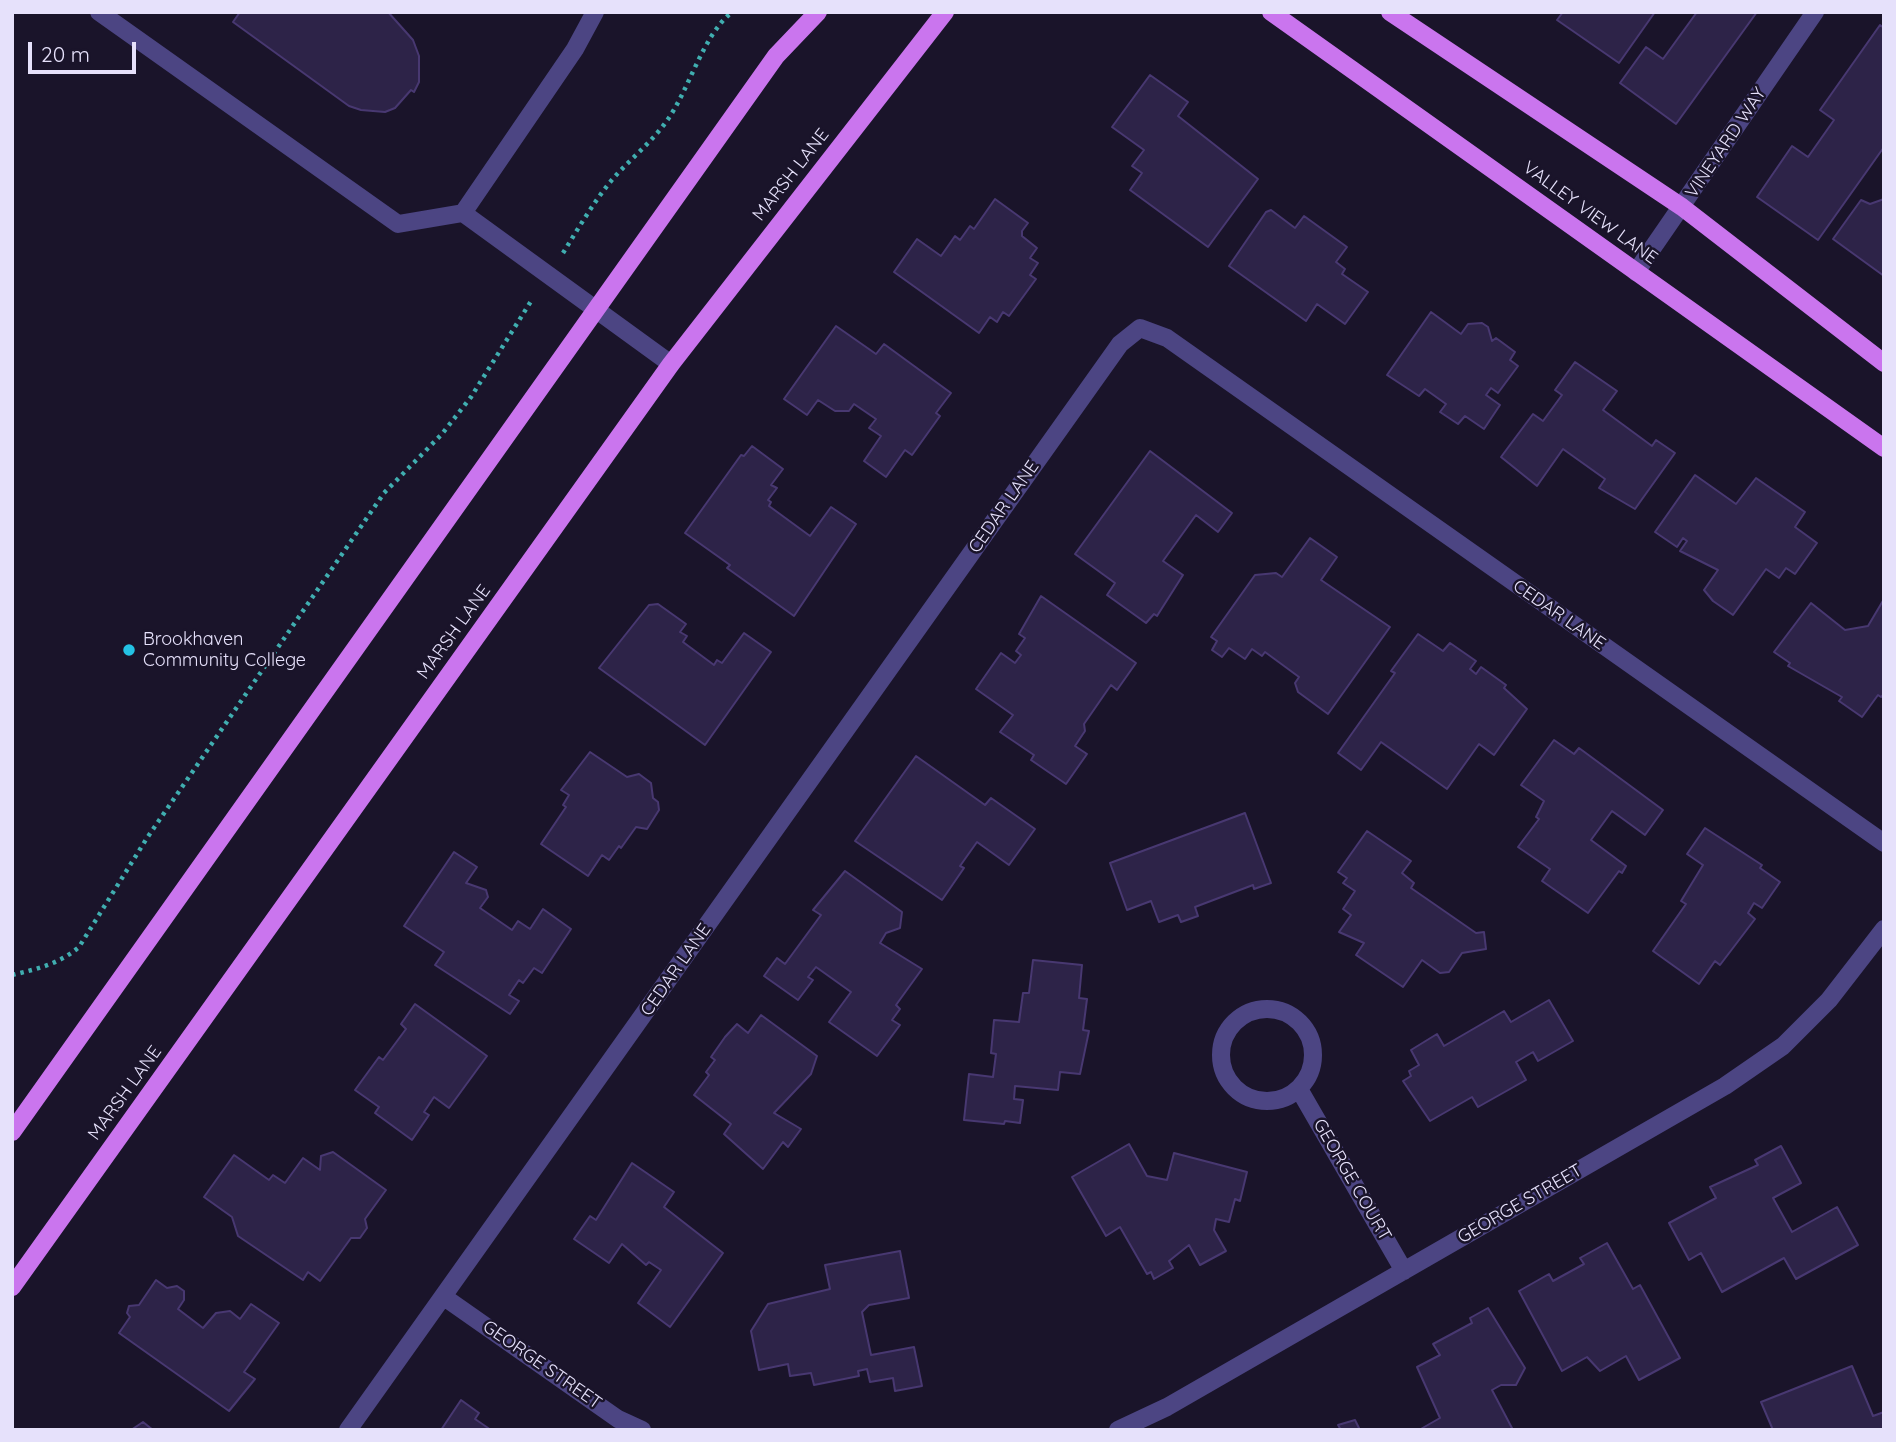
<!DOCTYPE html>
<html>
<head>
<meta charset="utf-8">
<style>
	body { margin:0 }
	#map { position:relative; width:1896px; height:1442px; overflow:hidden; background:#1a142a; font-family:Quicksand,sans-serif }
	canvas { display:block }
	.frame { position:absolute; inset:0; border:14px solid #e6e1fb; pointer-events:none }
	.scale { position:absolute; left:28px; top:42px; width:108px; height:32px; box-sizing:border-box; border:4px solid #e6e1fb; border-top:0; padding-left:9px; font-size:21px; line-height:24px; white-space:nowrap; color:#e6e1fb; -webkit-text-stroke:5px #1a142a; paint-order:stroke }
</style>
</head>
<body>
<div id="map">
<canvas width="1896" height="1442"></canvas>
<div class="frame"></div>
<div class="scale">20 m</div>
</div>
<script>
const context = document.querySelector('canvas').getContext('2d');
context.lineJoin = 'round';
function paint(path, color) {
  context.fillStyle = color;
  context.fill(path, 'evenodd');
}
function trace(path, color, width, dash) {
  context.strokeStyle = color;
  context.lineWidth = width;
  context.lineCap = dash ? 'butt' : 'round';
  context.setLineDash(dash || []);
  context.stroke(path);
}
function label(font, color, halo, rows, align = 'center') {
  context.font = font + ' Quicksand,sans-serif';
  context.lineWidth = 5;
  context.setLineDash([]);
  context.textBaseline = 'middle';
  context.strokeStyle = halo;
  context.fillStyle = color;
  for (const [text, x, y, turn = 0] of rows) {
    context.save();
    context.translate(x, y);
    context.rotate((+turn || 0) * Math.PI / 180);
    context.textAlign = isNaN(turn) ? turn : align;
    if (halo) context.strokeText(text, 0, 0);
    context.fillText(text, 0, 0);
    context.restore();
  }
}
const building = new Path2D(`
	M240,12H388L413,40L419,56V82L414,92L411,90L395,108L385,112L361,110L349,106L233,22Z
	M1563,12H1655L1619,63L1557,20Z
	M1757,12L1676,124L1620,83L1646,47L1663,59L1697,12Z
	M1880,25L1884,28V147L1818,240L1757,197L1792,146L1808,157L1834,120L1820,110Z
	M1150,75L1188,102L1178,116L1258,179L1208,247L1130,190L1142,173L1132,166L1144,150L1112,127Z
	M995,199L1028,223L1022,231V236L1037,248L1030,258L1038,263L1030,275L1036,279L1009,316L1003,312L997,322L990,317L979,333L894,272L917,239L941,256L955,236L960,240L970,226L974,229Z
	M1884,199V276L1833,239L1861,200L1870,204Z
	M1271,210L1295,228L1304,216L1347,247L1336,262L1345,269L1342,274L1368,292L1345,324L1317,304L1306,321L1229,266L1266,212Z
	M1431,312L1461,334L1468,324L1482,323L1488,327L1492,341L1496,338L1515,352L1510,360L1518,366L1498,393L1491,388L1486,395L1500,405L1484,429L1465,416L1458,424L1440,412L1446,404L1425,389L1419,396L1387,375Z
	M836,326L876,354L884,344L951,393L936,413L940,416L912,455L905,450L886,477L864,461L881,436L869,428L876,419L854,404L849,411H835L818,400L807,415L784,399Z
	M1575,362L1617,391L1603,410L1652,446L1656,440L1675,453L1635,509L1599,488L1605,479L1563,449L1537,486L1501,457L1533,414L1543,421L1562,395L1555,390Z
	M752,446L783,469L771,485L777,488L768,500L771,502L769,506L810,536L831,507L856,524L794,616L727,568L730,565L685,533L741,455L744,456Z
	M1150,451L1232,513L1218,532L1196,515L1163,561L1183,575L1157,616L1154,614L1146,623L1107,595L1115,583L1075,554Z
	M1695,475L1736,504L1756,478L1805,512L1795,527L1817,543L1795,574L1786,568L1779,578L1766,569L1733,615L1713,601L1704,590L1718,570L1680,551L1687,541L1683,538L1677,547L1655,532Z
	M1310,538L1337,557L1321,580L1390,627L1328,714L1298,692L1295,683L1299,677L1265,652L1262,656L1252,649L1245,659L1229,648L1222,657L1212,650L1217,641L1211,637L1255,575L1276,573L1282,577Z
	M1041,596L1136,663L1117,690L1111,685L1084,724L1085,731L1075,746L1087,754L1066,784L1031,760L1034,755L1000,732L1013,715L976,689L1001,653L1015,663L1021,655L1016,651L1025,638L1019,634Z
	M1884,599V694L1881,697L1878,695L1862,717L1839,701L1842,697L1788,666L1790,663L1774,652L1811,603L1845,630L1868,626Z
	M658,604L686,624L680,632L687,636L683,642L714,665L717,660L722,663L744,633L771,652L705,745L599,668L649,605Z
	M1418,634L1443,651L1450,643L1476,661L1470,669L1476,674L1481,667L1506,685L1504,688L1527,709L1494,755L1479,744L1447,789L1381,742L1361,770L1338,753L1395,673L1391,671Z
	M1554,740L1574,754L1579,748L1663,810L1645,835L1612,811L1591,840L1626,866L1622,873L1619,871L1588,913L1542,881L1550,869L1518,847L1539,819L1536,817L1544,801L1521,785Z
	M590,752L627,777L639,774L651,783L653,798L658,802L659,810L647,829L636,827L621,848L619,846L609,860L602,855L588,876L541,844L566,807L563,805L569,795L561,790Z
	M916,756L985,805L991,798L1035,829L1009,865L977,842L960,866L964,868L942,900L855,841Z
	M1245,813L1271,883L1254,889L1253,885L1195,907L1198,916L1181,922L1178,915L1159,922L1151,901L1127,910L1110,863Z
	M1705,828L1762,865L1760,868L1780,882L1762,908L1754,903L1748,913L1755,919L1720,965L1715,961L1699,984L1653,951L1686,904L1681,901L1703,865L1687,854Z
	M1367,831L1411,861L1402,873L1414,883L1411,888L1476,933L1484,932L1486,949L1462,953L1449,972L1440,973L1422,960L1403,987L1356,955L1364,943L1339,932L1351,915L1343,909L1355,891L1343,883L1347,878L1338,872Z
	M454,852L477,867L466,883L486,890L488,897L480,908L512,930L518,921L530,929L543,909L571,929L542,973L534,968L523,983L519,980L509,995L519,1001L510,1014L435,965L444,952L404,926Z
	M845,871L902,912L900,928L886,933L880,943L922,969L896,1005L900,1009L892,1020L900,1025L877,1056L829,1022L851,992L816,967L808,977L813,980L798,1000L764,976L777,958L785,964L821,915L813,910Z
	M1033,960L1082,965L1079,998L1087,999L1083,1030L1089,1031L1080,1074L1060,1072L1058,1090L1015,1086L1014,1099L1023,1100L1020,1123L1005,1121L1004,1124L964,1120L969,1074L993,1077L996,1054L991,1053L994,1020L1019,1022L1023,993H1029Z
	M1549,1000L1573,1041L1538,1061L1533,1052L1516,1062L1526,1080L1478,1107L1472,1097L1430,1121L1403,1081L1411,1076L1409,1071L1419,1065L1411,1050L1437,1034L1444,1046L1504,1011L1511,1022Z
	M415,1004L487,1056L449,1108L434,1097L424,1112L429,1115L412,1140L375,1113L379,1107L355,1090L379,1057L383,1060L406,1029L401,1024Z
	M761,1015L817,1056L811,1074L774,1113L801,1129L788,1147L783,1142L763,1169L724,1134L731,1124L694,1095L709,1075L706,1072L715,1060L711,1057L725,1037L737,1024L748,1033Z
	M1129,1144L1147,1176L1167,1180L1174,1153L1247,1172L1240,1201L1235,1199L1229,1222L1216,1219L1214,1230L1226,1251L1200,1265L1189,1245L1169,1261L1173,1268L1154,1279L1151,1272L1147,1274L1120,1227L1106,1236L1072,1177Z
	M1781,1146L1801,1183L1773,1198L1792,1232L1837,1207L1858,1245L1796,1279L1784,1258L1722,1292L1701,1253L1689,1260L1669,1223L1716,1198L1710,1187L1758,1165L1755,1160Z
	M333,1152L386,1190L365,1219L367,1228L360,1238H351L320,1281L308,1272L303,1280L238,1236L232,1217L204,1197L234,1155L269,1180L273,1175L285,1183L303,1158L320,1170L321,1156Z
	M632,1163L674,1192L664,1207L723,1253L670,1327L638,1303L661,1270L649,1262L646,1265L622,1244L609,1263L574,1239L590,1216L596,1220Z
	M1607,1243L1633,1289L1640,1285L1680,1358L1639,1380L1626,1356L1600,1371L1587,1357L1562,1371L1519,1291L1549,1274L1553,1281L1584,1264L1580,1258Z
	M900,1251L909,1298L869,1305L862,1312L871,1355L914,1347L922,1386L895,1391L893,1378L870,1382L867,1369L858,1371L859,1376L814,1385L811,1373L790,1376L788,1364L759,1370L751,1331L768,1304L830,1289L825,1265Z
	M156,1280L167,1288L177,1286L184,1291V1300L178,1309L203,1328L216,1313L230,1311L240,1319L251,1304L279,1323L244,1372L255,1379L229,1411L119,1333L130,1317L127,1313L129,1306L139,1305Z
	M1488,1308L1525,1368L1516,1385H1501L1492,1390L1513,1430H1419L1440,1418L1417,1367L1440,1355L1433,1344L1472,1323L1470,1318Z
	M1852,1366L1873,1416L1884,1412V1430H1773L1761,1402Z
	M461,1400L479,1413L475,1419L491,1430H441Z
	M1355,1420L1360,1430H1341L1338,1425Z
	M143,1422L153,1430H131Z`);
const path = new Path2D(`
	M563,253C578,229 593,203 611,181C628,161 650,144 666,122C689,91 702,36 732,12
	M12,975C37,969 59,964 79,947L147,838L384,493L442,434L471,397L533,298`);
const minor = new Path2D(`
	M99,12L398,224L463,213
	M595,12L575,49L463,213L671,364
	M1636,272L1815,12
	M1221 1055a46 46 0 1 1 92 0a46 46 0 1 1-92 0Z
	M1299,1089L1404,1271
	M444,1297L618,1419L642,1430
	M348,1430L1120,344L1140,328L1167,338L1884,843
	M1118,1430L1167,1407L1725,1086L1783,1046L1829,1000L1884,929`);
const major = new Path2D(`
	M1271,12L1884,448
	M1390,12L1682,207L1884,363
	M12,1132L776,56L818,12
	M12,1287L671,364L945,12`);
const markers = [
	[129,650,7,"#24c2e4"]
];
const streetNames = [
	["VINEYARD WAY",1726,143,-56],
	["MARSH LANE",791,175,-52],
	["VALLEY VIEW LANE",1590,213,36],
	["CEDAR LANE",1004,507,-55],
	["CEDAR LANE",1559,615,35],
	["MARSH LANE",454,632,-54],
	["CEDAR LANE",676,970,-55],
	["MARSH LANE",125,1093,-54],
	["GEORGE COURT",1352,1180,60],
	["GEORGE STREET",1520,1204,-30],
	["GEORGE STREET",542,1365,35]
];
const poiNames = [
	["Brookhaven",143,640],
	["Community College",143,661]
];
paint(building, '#2d2348');
trace(building, '#483871', 2);
trace(path, '#40aeb0', 4.5, [3.5, 5]);
trace(minor, '#4c4583', 18);
trace(major, '#ca75ee', 18);
for (const [x, y, r, color] of markers) {
  const dot = new Path2D();
  dot.arc(x, y, r, 0, 2 * Math.PI);
  context.fillStyle = color;
  context.fill(dot);
  trace(dot, '#1a142a', 2.5);
}
label('18px', '#e6e1fb', '#1a142a', streetNames);
label('18px', '#e6e1fb', '#1a142a', poiNames, 'left');
</script>
</body>
</html>
